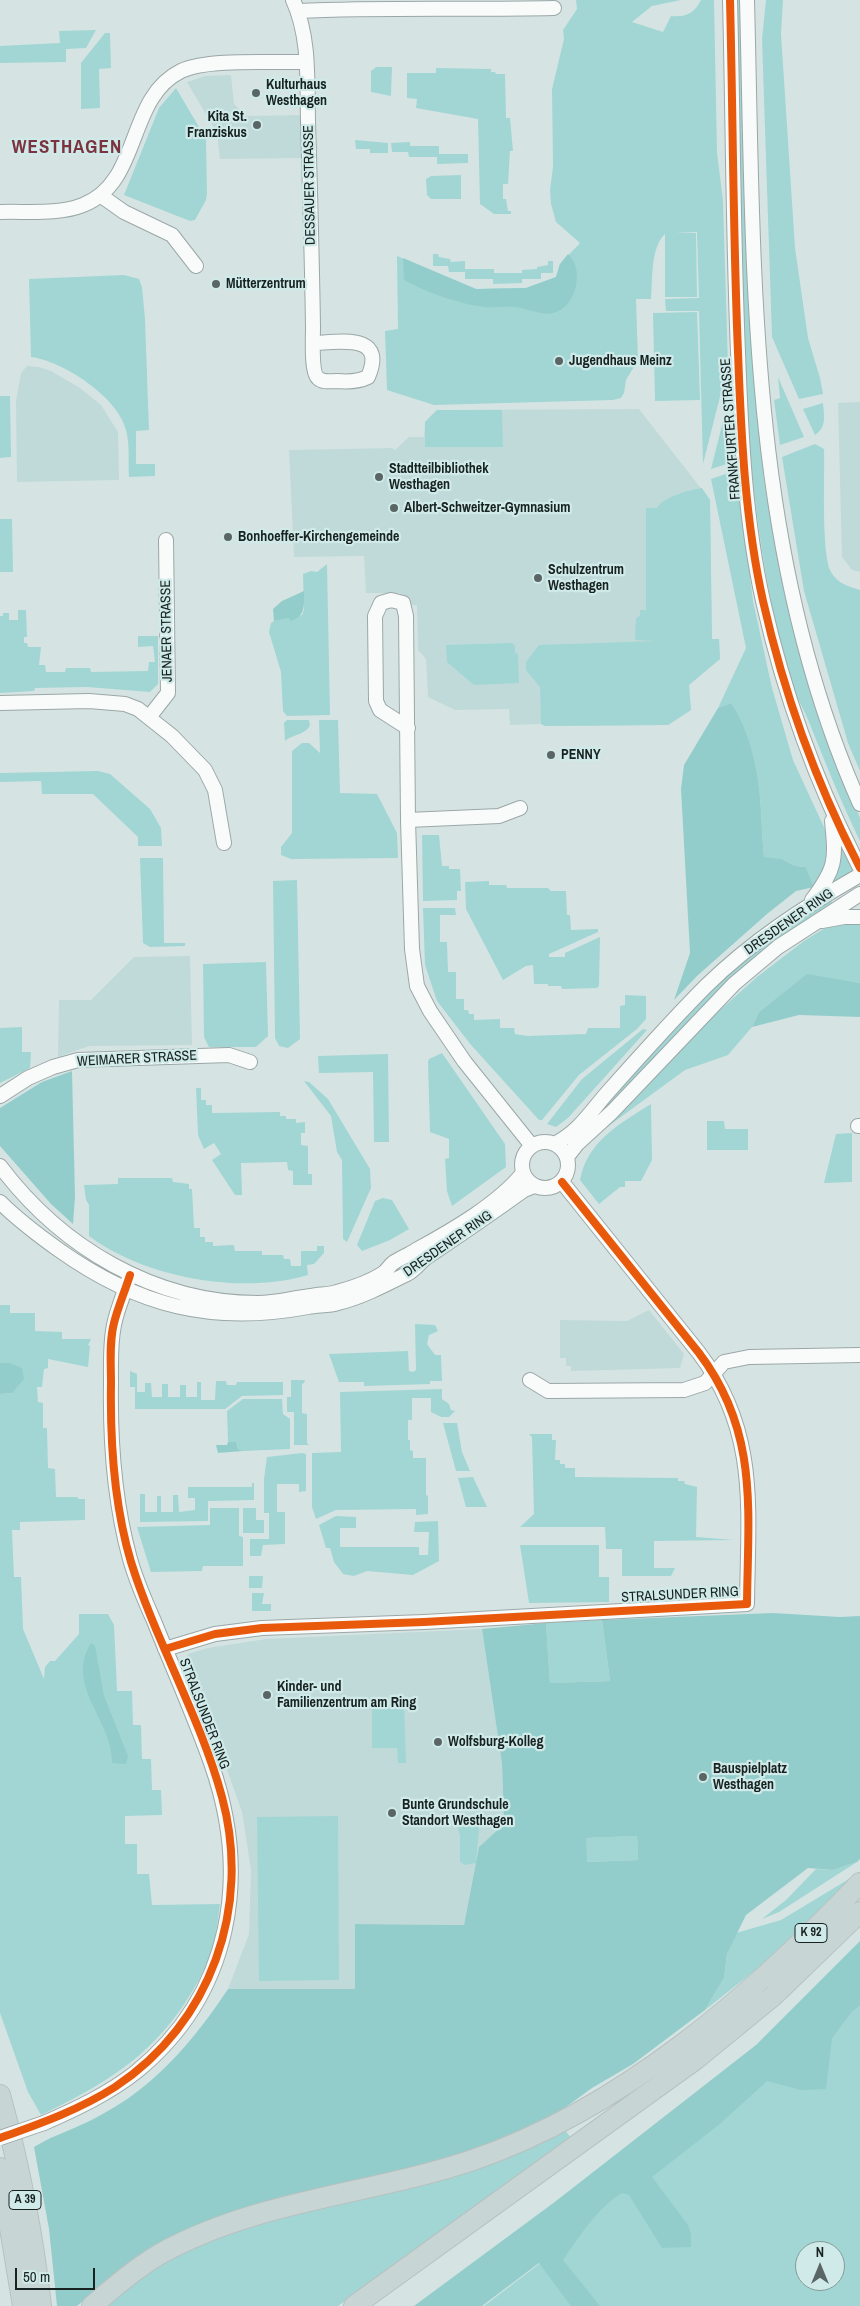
<!DOCTYPE html>
<html>
<head>
<meta charset="utf-8">
<style>
	body { margin:0 }
	#map { position:relative; width:860px; height:2306px; overflow:hidden; background:#d5e4e3; font-family:"Archivo Narrow",sans-serif }
	canvas { display:block }
	.north { position:absolute; left:795px; top:2241px; width:50px; height:50px; box-sizing:border-box; background:#cfeae8; border:1px solid #869a98; border-radius:50%; rotate:0deg; font-size:14px; font-weight:700; line-height:20px; text-align:center; color:#182221 }
	.north::after { content:''; display:block; margin:auto; width:18px; height:22px; background:#5a6665; clip-path:polygon(50% 0,100% 100%,50% 72%,0 100%) }
	.scale { position:absolute; left:15px; top:2268px; width:80px; height:22px; box-sizing:border-box; border:2px solid #182221; border-top:0; padding-left:6px; font-size:15px; line-height:18px; white-space:nowrap; color:#182221; -webkit-text-stroke:4px #cfeae8; paint-order:stroke }
</style>
</head>
<body>
<div id="map">
<canvas width="860" height="2306"></canvas>
<div class="north">N</div>
<div class="scale">50 m</div>
</div>
<script>
const context = document.querySelector('canvas').getContext('2d');
context.lineJoin = 'round';
function paint(path, color) {
  context.fillStyle = color;
  context.fill(path, 'evenodd');
}
function trace(path, color, width, dash) {
  context.strokeStyle = color;
  context.lineWidth = width;
  context.lineCap = dash ? 'butt' : 'round';
  context.setLineDash(dash || []);
  context.stroke(path);
}
function label(font, color, halo, rows, align = 'center') {
  context.font = font + ' "Archivo Narrow",sans-serif';
  context.lineWidth = 4.5;
  context.setLineDash([]);
  context.textBaseline = 'middle';
  context.strokeStyle = halo;
  context.fillStyle = color;
  for (const [text, x, y, turn = 0] of rows) {
    context.save();
    context.translate(x, y);
    context.rotate((+turn || 0) * Math.PI / 180);
    context.textAlign = isNaN(turn) ? turn : align;
    if (halo) context.strokeText(text, 0, 0);
    context.fillText(text, 0, 0);
    context.restore();
  }
}
const built = new Path2D(`
	M231,75L234,104L246,116L301,115L302,158L220,159L217,133L187,82L205,76Z
	M27,366L39,367L51,371L80,388L101,405L118,432L119,480L17,482L16,401L21,373Z
	M860,402V572L852,570L842,557L838,403Z
	M639,409L710,500L712,639H719L720,659L689,685L691,710L668,725L545,726L541,724L510,725L509,709L455,710L428,697L426,659L418,650L417,605H408L400,593H366L364,556L294,557L289,450L392,448L395,450L409,437H424L425,422L437,410Z
	M190,956L192,1045L89,1046L58,1057L59,1000H91L134,957Z
	M649,1310L684,1354L680,1368L571,1371V1366H566V1358H560V1320L627,1321Z
	M482,1629L502,1764L504,1819V1824L479,1847L464,1925L355,1924V1989H228L249,1934L251,1870L242,1812L215,1736L185,1664L188,1654L208,1648L266,1639Z`);
const green = new Path2D(`
	M576,0H681L652,6L632,22L663,32L671,16C686,17 694,14 701,0H714L717,152L723,201L728,365L703,464L699,311H666L665,299L699,298L697,232L675,233H696L697,297H665V234C650,248 653,280 651,299H636L638,360L626,380L624,393L621,398L613,400L434,405L387,390L385,331L398,329L397,256L476,289L526,288L556,277L560,264L580,243L556,222L551,204L550,190L553,167L552,89L564,39L563,30L577,9Z
	M736,0H741L749,318L764,481L785,597L808,683L831,750L860,818V841C841,802 825,762 809,722C803,707 794,694 790,679C750,540 744,394 741,251C739,167 738,84 736,0Z
	M766,0H783L781,34L795,248L808,338L820,378L823,394L799,399L772,337L762,39Z
	M96,30L86,48L66,49V62L0,63V46L60,43L59,31Z
	M105,33H110L111,68L99,69L100,108L81,109V63Z
	M376,67H392L391,96L371,92V71Z
	M436,68L491,69V72H495L496,74H505L506,118H510L513,151H510L508,184H503V199H506L508,211H511V214H494L480,204L478,119L416,108L417,99L407,98V73H436Z
	M176,88L206,139L207,194L206,200L195,220L190,221L124,195L159,108Z
	M355,140L388,143V153H370V149H356Z
	M410,142V146H439V154H468V163L437,164V157H409L408,152H392L391,143Z
	M461,175V199H431L427,195L426,179L431,176Z
	M433,254H438L439,257L450,259L451,262L465,261V269H494V273H522V270L537,269V267L548,265V261H553V273H541V279H522V283L493,284V279H465V272H449L448,266H433Z
	M124,275L139,279L142,287L145,319L149,430L136,431V464H155V476L129,477C128,462 130,444 126,430C118,397 63,361 31,357L29,279Z
	M697,312L700,400L655,401L653,313Z
	M778,377L804,437L780,445L774,400L780,398Z
	M0,396H10L11,457L0,458Z
	M823,403C824,416 827,427 815,435L803,409Z
	M437,410H502L503,447H425V422Z
	M725,413L728,455L735,454L736,461L711,469Z
	M815,444L824,449C825,474 821,553 831,572C838,584 848,586 860,590V771L848,743L804,591L782,457Z
	M737,470L753,601L772,688L793,760L828,836L831,858L814,887L806,867L795,866L782,859L764,858C760,811 763,775 745,731C741,721 737,711 731,703L718,708L746,648L711,479Z
	M702,488L710,500L712,639H719L720,659L689,685L691,710L668,725L545,726L541,724L540,687L526,670V662L539,645L656,641L635,640L636,618L640,616V610H646V508H657C663,497 689,490 702,488Z
	M0,519H12L13,572H0Z
	M327,564L330,715L287,716L283,711L281,672L269,632L271,623L274,621L302,615L304,609L303,574L311,571L317,572Z
	M18,610H26L27,637H24V643H27L28,647H41L39,665H45L46,672H65L66,668H90L91,672L148,671L149,662H155L153,646L138,647V636H158V684L150,692L87,687L35,688L34,691L0,693V616H3V613H9V620H18Z
	M512,643L515,646V653L518,654L519,683L474,685L447,662L446,645Z
	M287,720H309L310,725C306,735 293,734 285,741L284,723Z
	M319,720H338L340,793L377,794L397,833L398,857L397,858L291,859L281,855V847L292,833V751L302,743H309L320,753Z
	M98,771L110,774L150,809L161,828L162,846H138V837L93,794H42L41,781L0,782V773Z
	M422,835H439L442,866H449V869H460L461,891H457V900L423,901Z
	M842,850L854,872L832,884L830,882L840,851Z
	M140,858H163L164,943H185V946L150,947L143,943Z
	M297,880L300,1039L288,1048L279,1046L275,1038L273,881Z
	M489,881V885H506L507,888H548L551,891H566L567,915H570L571,930L598,929V932L549,954V957H565V953L600,937L599,986L597,988L562,989L561,986H548V984H534L533,965L526,966L503,980L466,909L465,882Z
	M830,899L833,904L774,942L729,980L592,1124L587,1122L727,974L771,938Z
	M423,908H455L456,915H440V942H447L448,972H456V999H464V1010H468L469,1014H474V1020L500,1019V1028H514L515,1034L528,1036L586,1034L588,1028H620V1006L625,1005V995L646,996V1019L637,1029L579,1075L542,1120H539L471,1045L437,1001L425,965Z
	M860,921V983L807,975L759,1012L752,1027L728,1055L685,1070L603,1130L681,1045L757,977L804,941L830,925Z
	M266,962L268,1036L256,1047H209L204,1037L203,964Z
	M22,1027V1052H31L30,1068L0,1083V1028Z
	M643,1029L647,1030L568,1118L556,1127L547,1124L582,1079Z
	M442,1053L505,1144L506,1167L452,1206L447,1191L445,1159L449,1158V1139L430,1132L428,1062L429,1059Z
	M388,1054L389,1142H374L373,1072L319,1073L318,1056Z
	M304,1081L309,1082L328,1099L370,1169L371,1188L347,1242L343,1239L342,1160L337,1152L331,1116Z
	M196,1088H201V1100H206V1105H212V1113L280,1112V1116H286V1119H296V1123L305,1122V1133H301V1145L308,1146V1174H312V1185H293V1171L288,1170L287,1162L241,1163L242,1195H235L212,1160L221,1154L214,1143L204,1149L198,1135Z
	M651,1104L652,1160L641,1181H625V1187H620L599,1204L580,1180C587,1141 621,1123 651,1104Z
	M707,1121H724L725,1129H748V1150H707Z
	M852,1133V1182L824,1183L836,1134Z
	M118,1178H172L173,1182L189,1184V1189H192L194,1228H200V1237H205V1242H213V1246L234,1245L235,1251H262V1255H283L284,1259H290L291,1266H301V1251H317V1246H324V1253L314,1264L307,1265L308,1275C241,1295 145,1278 89,1236V1205L86,1200L84,1185L118,1184Z
	M383,1198L392,1200L409,1229L390,1240L362,1251L357,1245L375,1201Z
	M0,1305H10V1313H35V1331L62,1332V1339H91L88,1345L90,1346L88,1367L48,1359V1368L44,1369L42,1387H37L38,1402L43,1403V1428H47L48,1468L55,1469L56,1497H77L79,1499H85V1520L20,1522V1530H12L14,1577H21L23,1629L44,1679L45,1667L50,1661H55L79,1634V1614H108L114,1625L117,1691H132L133,1725H141L142,1759H151L152,1790H161L162,1815L125,1816V1844H137V1874H149L152,1905L220,1904C217,1926 215,1950 204,1970C165,2047 116,2079 41,2115L28,2092L0,2013V1394L12,1393L10,1363H0Z
	M415,1324L435,1325L438,1331L429,1335L427,1344L435,1355H441L442,1381H430V1384L364,1386V1382H339L329,1354L408,1351L409,1371L413,1372L416,1370Z
	M130,1371L137,1374V1392H145V1383H151L152,1397H162V1384H168V1397H180V1385H186V1397H197V1382H201V1400H215L216,1381H226L227,1385H236L237,1382H283V1395L242,1396L225,1409H135V1387H130Z
	M291,1380H305L304,1383L302,1384V1413L307,1414V1443L309,1445H294V1412H287V1397H291Z
	M442,1389V1399L449,1404L451,1410L455,1411L449,1417H441L431,1412V1398H412V1420H408V1440H410V1450L413,1451V1458H426V1495L428,1496V1514L416,1515V1509L336,1510L316,1519L312,1507V1453L341,1452L340,1392Z
	M243,1399H282L283,1414L290,1419V1449L243,1451L238,1449L236,1442H228L227,1411Z
	M443,1423H457L462,1452L470,1471H456Z
	M529,1434H552V1440H556L555,1460H560V1464H565V1468H575V1477L678,1478V1481H684L685,1484L697,1487L696,1537L734,1540L654,1541V1568H675L671,1576H622V1549H606L605,1527H520L534,1514L532,1437Z
	M302,1453L306,1454V1491L299,1492V1484H277V1512H285V1544L263,1545L261,1556H250V1539H269V1513H264V1479L267,1457Z
	M473,1477L487,1507H466L458,1478Z
	M252,1483H254V1500L208,1501V1521L140,1522V1494H145V1512H157V1496H161V1512H173V1495H178L179,1512L195,1510V1498H188V1487H252Z
	M210,1508H239V1536L243,1537V1566H203L202,1571L151,1572L137,1527L210,1525Z
	M243,1508H256V1520H264V1533H243Z
	M336,1516L356,1517V1528H340V1547H419V1555H428L429,1532H414L415,1522L438,1521L439,1561L413,1575L367,1571L354,1576L343,1574L334,1562L330,1548H326L319,1525Z
	M520,1545H599V1577H609V1602L529,1603Z
	M249,1576H263L262,1588H249Z
	M252,1593H264L262,1604H271V1611H252Z
	M602,1620L610,1681L550,1683L546,1623Z
	M404,1703L406,1763H398L397,1748H372V1704Z
	M338,1816L339,1980L259,1981L257,1817Z
	M480,1819L476,1863L465,1865L460,1862V1836L457,1825L462,1820Z
	M637,1836L638,1860L586,1862L585,1838Z
	M857,1862L779,1912L762,1919L786,1900L816,1869L833,1870Z
	M854,1876L767,1961L705,2010L724,1978L727,1954L736,1933L781,1920Z
	M860,2006V2306H484L539,2264L556,2201L832,2039L852,2012ZM805,2251H835V2281H805Z
	M564,2129L572,2139L338,2306H106L163,2261L233,2229Z`);
const forest = new Path2D(`
	M568,254C577,264 578,272 576,286C573,298 566,310 553,313C542,316 526,308 515,307C505,306 494,308 484,307C460,304 425,292 404,280L403,258L476,289L526,288L556,277L560,264Z
	M304,591C304,605 306,617 290,621L289,618L274,621L273,609L282,601Z
	M731,703C737,711 741,720 745,730C763,776 760,810 764,857L782,859L795,866L806,867L814,887L796,891L767,914L697,976L674,1000L690,953L681,789L684,765L718,708Z
	M807,974L860,983V1017L799,1015L752,1027L759,1012Z
	M72,1071L75,1197L73,1224L51,1204L0,1146V1108L42,1082Z
	M0,1363H10L22,1368L24,1379L12,1393L0,1394Z
	M228,1442H236L238,1449L243,1451L218,1453L216,1445H227Z
	M773,1613L840,1617L860,1616V1859L857,1862L833,1870L808,1868L746,1915L727,1954L724,1978L705,2010L633,2064L592,2088L555,2115L504,2140L431,2163L285,2196L227,2214L184,2231L155,2246L127,2264L77,2306H57L49,2229L34,2147C55,2134 78,2128 99,2116C155,2087 194,2040 228,1989H355V1924L464,1925L479,1847L504,1824V1819L502,1764L482,1629L546,1623L550,1683L610,1681L602,1620ZM637,1836L638,1860L587,1862L586,1838Z
	M91,1643L95,1646L104,1696L128,1756L126,1764L112,1763C113,1720 64,1686 91,1643Z
	M860,1941V2006L852,2012L832,2039L826,2089L801,2090L767,2081L721,2123L652,2177L688,2225L691,2234V2247L662,2248L629,2195L622,2193C596,2209 581,2235 563,2260L600,2306H571L539,2263L482,2306H414L556,2201L756,2045Z`);
const minor = new Path2D(`
	M293,0C310,37 307,81 308,121C310,190 312,258 313,327C313,338 311,372 318,378C323,383 331,381 337,381C348,382 358,382 368,377C387,333 340,342 313,343
	M730,0C733,117 733,235 738,352C741,435 745,520 763,601C784,694 816,783 860,868
	M747,0C754,271 747,551 860,804
	M298,11C384,7 469,10 554,8
	M100,195L124,212L172,235L196,266
	M0,212C26,211 58,215 83,205C142,182 126,98 181,71C207,58 275,63 306,62
	M0,703L89,701L125,704L138,709L172,736L205,770L215,790L224,843
	M150,716L168,693L166,540
	M408,728L380,710L376,701L375,616L381,603L391,600L403,603L406,616L408,820L412,949L417,986L430,1011L464,1061L532,1146
	M408,820L499,816L520,808
	M812,900C836,868 836,861 832,821
	M822,921L844,917H860
	M0,1096L28,1078L53,1067L78,1060L229,1055L250,1062
	M858,1126H860
	M522 1165a23 23 0 1 1 46 0a23 23 0 1 1-46 0Z
	M554,1144C578,1133 591,1111 608,1092C640,1056 672,1020 706,986C752,941 804,907 860,875
	M567,1157L577,1144L612,1112L734,984L778,947L860,894
	M0,1166C61,1247 154,1303 258,1303C276,1303 293,1298 311,1296C319,1294 328,1295 337,1292C352,1288 369,1282 382,1274C387,1271 389,1266 393,1263C400,1258 409,1255 416,1250C451,1231 498,1204 523,1173
	M0,1202C18,1220 38,1235 59,1250C138,1306 211,1325 308,1307C318,1305 328,1306 338,1303C362,1297 385,1285 407,1274C415,1270 420,1262 427,1257C460,1235 492,1213 524,1190L534,1186
	M530,1380L548,1391L684,1390L705,1383L724,1362L749,1357L860,1355
	M165,1649L215,1634L262,1628L424,1622L747,1604C748,1510 759,1432 699,1353L562,1182
	M44,2123C76,2109 108,2094 136,2072C232,1994 251,1876 211,1763C194,1715 173,1669 154,1621C145,1601 136,1580 130,1559C114,1501 110,1442 111,1383C111,1364 110,1344 114,1325C117,1309 125,1292 130,1275`);
const highway = new Path2D(`
	M0,2095C19,2164 33,2235 41,2306
	M0,2168L23,2306
	M92,2306C114,2287 135,2269 160,2254C257,2200 369,2195 473,2160C622,2109 753,1995 860,1883
	M354,2306L696,2059L773,1996L860,1912`);
const minorBridge = new Path2D(`
	M0,2138L44,2123`);
const cycleway = new Path2D(`
	M730,0C733,117 733,235 738,352C741,435 745,520 763,601C784,694 816,783 860,868
	M165,1649L215,1634L262,1628L424,1622L747,1604C748,1510 759,1432 699,1353L562,1182
	M0,2138C39,2124 79,2110 115,2087C211,2024 252,1907 222,1797C200,1716 156,1642 131,1562C114,1505 110,1443 111,1383C111,1363 109,1342 114,1323C118,1307 125,1291 130,1275`);
const markers = [
	[256,93,5,"#5a6665"],
	[257,125,5,"#5a6665"],
	[216,284,5,"#5a6665"],
	[559,361,5,"#5a6665"],
	[379,477,5,"#5a6665"],
	[394,508,5,"#5a6665"],
	[228,537,5,"#5a6665"],
	[538,578,5,"#5a6665"],
	[551,755,5,"#5a6665"],
	[267,1695,5,"#5a6665"],
	[438,1742,5,"#5a6665"],
	[703,1777,5,"#5a6665"],
	[392,1813,5,"#5a6665"]
];
const shields = [
	[811,1933,32],
	[25,2200,32]
];
const shieldNames = [
	["K 92",811,1933],
	["A 39",25,2200]
];
const poiNames = [
	["Kulturhaus",266,85],
	["Westhagen",266,101],
	["Kita St.",247,117,"right"],
	["Franziskus",247,133,"right"],
	["Mütterzentrum",226,284],
	["Jugendhaus Meinz",569,361],
	["Stadtteilbibliothek",389,469],
	["Westhagen",389,485],
	["Albert-Schweitzer-Gymnasium",404,508],
	["Bonhoeffer-Kirchengemeinde",238,537],
	["Schulzentrum",548,570],
	["Westhagen",548,586],
	["PENNY",561,755],
	["Kinder- und",277,1687],
	["Familienzentrum am Ring",277,1703],
	["Wolfsburg-Kolleg",448,1742],
	["Bauspielplatz",713,1769],
	["Westhagen",713,1785],
	["Bunte Grundschule",402,1805],
	["Standort Westhagen",402,1821]
];
const streetNames = [
	["DESSAUER STRASSE",310,185,-91],
	["FRANKFURTER STRASSE",731,429,-94],
	["JENAER STRASSE",167,631,-91],
	["DRESDENER RING",789,922,-35],
	["WEIMARER STRASSE",137,1059,-3],
	["DRESDENER RING",448,1244,-35],
	["STRALSUNDER RING",680,1595,-3],
	["STRALSUNDER RING",204,1714,69]
];
const districtNames = [
	["WESTHAGEN",67,148]
];
paint(built, '#c0dad9');
paint(green, '#a1d6d4');
paint(forest, '#93cdcb');
trace(minor, '#9ba7a6', 16);
trace(highway, '#b9c1c0', 22);
trace(minor, '#f9fbfb', 14);
trace(highway, '#c7d6d5', 20);
trace(minorBridge, '#9ba7a6', 16, []);
trace(minorBridge, '#f9fbfb', 14);
trace(cycleway, '#e8590c', 8);
for (const [x, y, r, color] of markers) {
  const dot = new Path2D();
  dot.arc(x, y, r, 0, 2 * Math.PI);
  context.fillStyle = color;
  context.fill(dot);
  trace(dot, '#cfeae8', 2);
}
for (const [x, y, w] of shields) {
  const box = new Path2D();
  box.roundRect(x - w / 2, y - 9.5, w, 19, 4);
  context.fillStyle = '#cfeae8';
  context.fill(box);
  trace(box, '#182221', 1);
}
label('bold 12px', '#182221', null, shieldNames);
label('bold 14px', '#182221', '#cfeae8', poiNames, 'left');
label('14px', '#182221', '#cfeae8', streetNames);
context.letterSpacing = '1px';
label('bold 19px', '#7a333f', '#cfeae8', districtNames);
context.letterSpacing = '0px';
</script>
</body>
</html>
